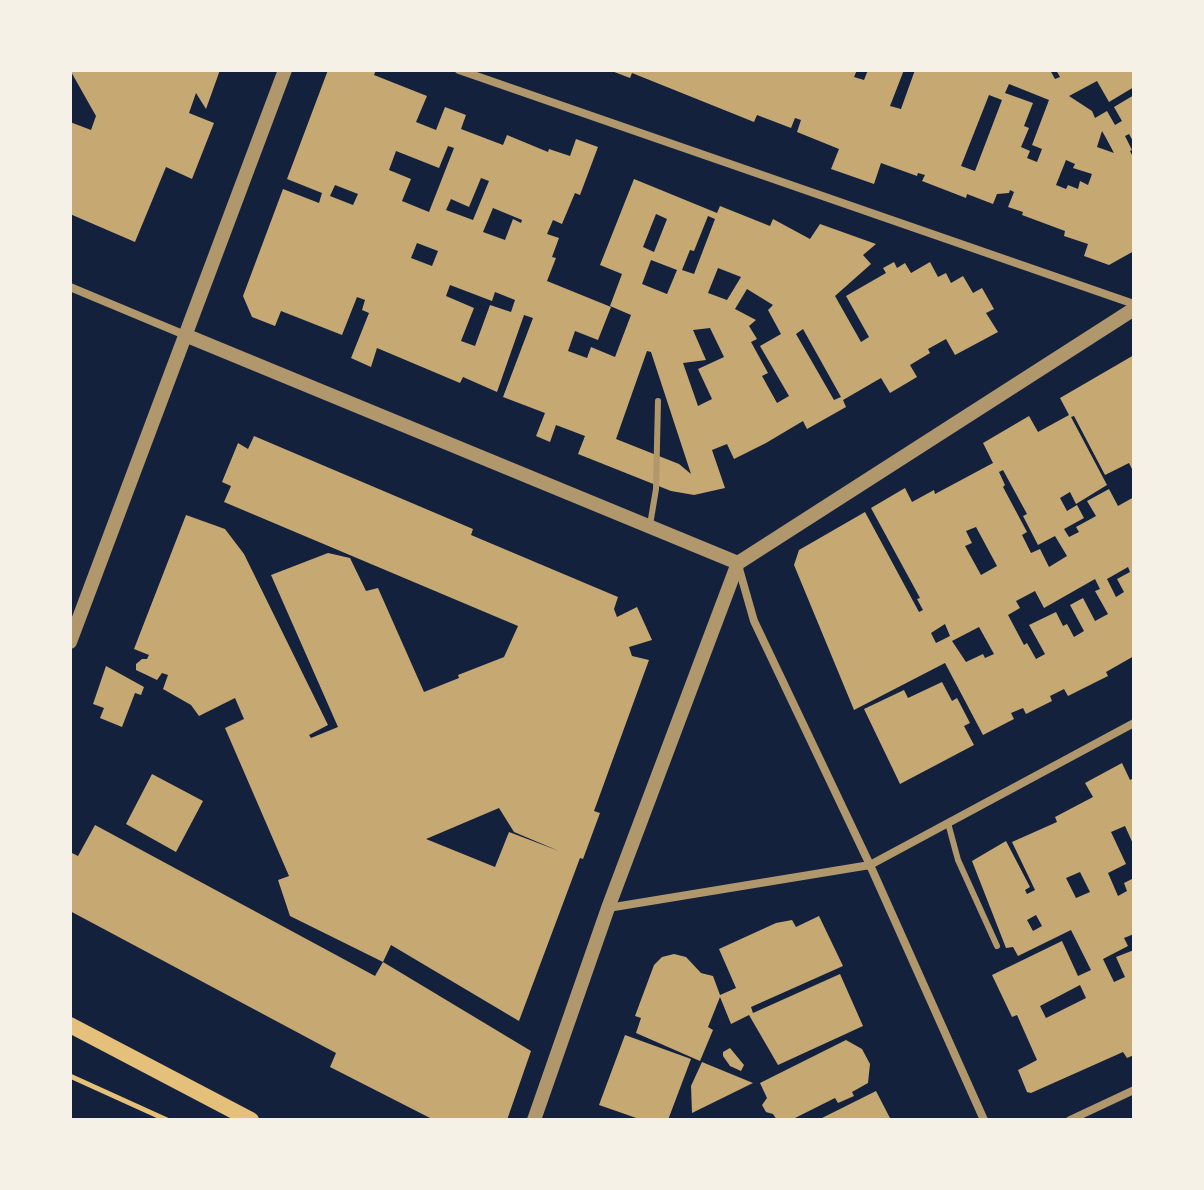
<!DOCTYPE html>
<html>
<head>
<meta charset="utf-8">
<style>
	body { margin:0 }
	#map { position:relative; width:1204px; height:1190px; overflow:hidden; background:#14213d; font-family:"Archivo Narrow",sans-serif }
	canvas { display:block }
	.frame { position:absolute; inset:0; border:72px solid #f6f1e7; pointer-events:none }
</style>
</head>
<body>
<div id="map">
<canvas width="1204" height="1190"></canvas>
<div class="frame"></div>
</div>
<script>
const context = document.querySelector('canvas').getContext('2d');
context.lineJoin = 'round';
function paint(path, color) {
  context.fillStyle = color;
  context.fill(path, 'evenodd');
}
function trace(path, color, width, dash) {
  context.strokeStyle = color;
  context.lineWidth = width;
  context.lineCap = dash ? 'butt' : 'round';
  context.setLineDash(dash || []);
  context.stroke(path);
}
const building = new Path2D(`
	M70,70H220L206,109L196,93L189,113L214,123L192,179L166,167L135,242L70,214V122L91,130L96,116Z
	M328,70H376L374,75L427,96L416,122L436,130L445,107L466,115L461,129L503,145L507,135L548,152L549,149L570,156L576,139L598,147L580,195L575,193L562,224L553,220L547,234L559,238L552,257L556,258L547,281L611,307L598,340L575,331L568,351L587,358L591,347L615,357L631,315L610,306L622,274L600,265L634,179L717,213L720,206L770,226L773,219L810,239L820,224L876,244L863,255L871,264L835,296L861,342L869,337L846,296L886,273L883,268L894,262L897,268L905,263L911,273L930,262L938,277L946,273L951,283L963,276L973,293L982,288L994,309L986,313L998,332L955,355L946,339L928,349L930,353L910,365L917,377L890,393L881,378L843,400L846,407L807,429L803,421L766,443L734,459L727,444L712,450L725,488L694,495L671,491L578,454L585,436L556,425L550,442L536,436L545,413L503,397L533,318L524,315L497,392L463,377L460,383L377,348L371,367L351,358L369,313L362,310L365,300L357,297L342,335L281,311L275,326L252,317L243,296L283,189L319,203L322,193L287,179ZM448,146L454,148L429,212L402,201L411,179L389,170L396,151L439,168ZM481,178L489,181L473,220L446,210L451,199L469,207ZM335,185L358,194L353,205L330,196ZM493,208L522,220L521,223L513,219L505,240L483,232ZM656,214L667,219L654,252L643,247ZM708,216L715,219L694,274L682,270L690,250L694,251ZM417,243L438,251L432,266L411,258ZM651,260L677,270L667,294L642,284ZM718,268L741,277L727,300L708,293ZM450,285L492,301L495,292L515,300L511,312L490,305L475,346L461,341L474,308L446,296ZM747,289L773,305L768,310L781,334L760,346L789,396L777,403L762,376L768,373L751,342L757,339L749,326L756,320L735,309ZM710,328L724,357L698,369L712,399L698,406L683,363L706,360L693,330ZM803,329L841,397L834,400L796,334ZM647,351L651,352L691,474L679,464L616,439Z
	M609,70H857L854,77L864,80L868,70H904L890,106L901,109L915,70H1050L1055,79L1060,77L1056,70H1134V87L1109,102L1097,81L1069,96L1092,111L1095,118L1107,111L1115,125L1122,121L1114,107L1134,95V143L1129,134L1125,136L1132,150L1130,151L1134,159V251L1109,265L1084,256L1088,244L1064,236L1065,231L1022,215L1023,212L1008,207L1014,192L1010,190L1009,193L997,194L993,204L967,194L966,198L922,181L925,175L918,173L917,176L881,163L874,184L831,169L839,149L797,132L801,120L795,118L791,128L757,115L754,122L632,73L630,78ZM1009,84L1049,100L1032,145L1042,149L1037,162L1027,158L1030,151L1021,147L1029,128L1024,126L1033,103L1005,93ZM989,95L1002,100L975,171L961,166ZM1102,131L1106,138L1114,153L1097,147ZM1066,160L1075,164L1073,168L1092,174L1088,185L1080,181L1078,189L1068,185L1066,189L1056,185Z
	M1134,355V473L1129,463L1105,475L1074,416L1071,417L1107,485L1076,504L1070,492L1060,498L1067,511L1077,505L1084,518L1064,529L1069,537L1079,532L1076,527L1096,516L1087,501L1109,489L1118,506L1134,497V656L1106,672L1108,676L1068,696L1064,689L1050,696L1052,701L1026,714L1023,708L1011,713L1014,719L983,735L945,663L854,710L794,565L799,550L865,512L919,612L923,610L917,599L920,598L871,508L905,488L912,502L934,490L935,494L993,463L983,443L1029,416L1038,432L1069,415L1060,398ZM1003,470L1027,514L1023,516L1038,545L1055,536L1067,556L1049,567L1040,549L1031,553L1022,535L1027,532L1003,487L1005,485L999,472ZM976,527L997,566L981,575L965,546L972,543L966,531ZM1128,567L1130,572L1117,579L1124,592L1116,597L1107,579ZM1095,579L1100,589L1095,591L1108,614L1095,621L1083,598L1070,605L1084,631L1074,637L1067,624L1063,626L1056,612L1029,625L1045,654L1036,659L1027,643L1024,645L1008,615L1020,608L1016,601L1035,591L1044,608ZM945,624L950,636L936,643L931,633ZM979,627L994,654L985,658L983,654L966,662L952,641Z
	M254,436L473,529L471,535L618,597L614,609L617,617L637,607L652,640L629,647L632,656L649,660L594,811L600,813L583,859L580,858L519,1021L391,945L383,962L531,1051L507,1120H434L330,1067L336,1053L70,911V852L78,856L95,825L375,976L383,962L290,916L278,880L289,876L225,728L244,719L235,698L199,716L191,705L163,689L168,675L162,673L157,680L136,670V664L142,659H147L149,655L134,649L186,515L225,529L244,554L328,725L309,735L311,738L338,727L271,575L328,553L350,558L366,591L378,588L424,692L459,678L458,675L504,657L518,626L224,502L231,486L222,482L238,443L248,449ZM499,808L514,832L559,851L509,832L495,867L426,839Z
	M106,666L144,687L141,695L135,693L122,727L100,718L104,708L93,704Z
	M942,682L952,701L957,698L970,723L964,726L974,745L900,784L864,709L904,690L908,698Z
	M1122,763L1130,780L1134,778V846L1125,826L1111,832L1126,864L1108,873L1118,896L1127,891L1124,883L1134,878V934L1124,938L1128,946L1103,959L1114,982L1125,977L1116,957L1134,950V1055L1127,1058L1123,1052L1031,1093L1027,1092L1018,1070L1037,1060L1017,1015L1012,1017L992,975L1062,941L1078,976L1091,970L1071,930L1018,956L1013,947L1006,948L972,861L1006,841L1030,887L1025,890L1027,894L1035,890L1012,842L1057,822L1055,817L1093,797L1085,783ZM1080,872L1090,892L1076,898L1066,878ZM1036,915L1042,926L1033,931L1027,920ZM1080,985L1086,998L1046,1018L1040,1006Z
	M152,774L203,801L176,852L126,824Z
	M819,916L843,966L751,1007L753,1013L840,974L863,1026L778,1065L749,1015L731,1024L720,997L708,1027L713,1030L700,1061L636,1033L641,1018L635,1016L654,965L662,957L674,954L686,957L701,973L713,976L720,995L736,988L719,949L776,923L792,920L796,927Z
	M625,1035L691,1059L668,1120H642L599,1105Z
	M846,1040L862,1049L870,1064L868,1083L852,1092L854,1096L838,1103L835,1098L791,1120H777L773,1114L766,1112L762,1105L767,1098L760,1083Z
	M730,1048L744,1065L741,1071L730,1066L723,1056V1052Z
	M702,1062L753,1083L692,1113L691,1086Z
	M876,1091L891,1120H818Z`);
const path = new Path2D(`
	M70,1076L167,1120`);
const service = new Path2D(`
	M650,525L656,489L658,401
	M948,823L958,860L997,946`);
const minor = new Path2D(`
	M459,70L1134,304
	M70,287L185,335
	M738,565L754,621L870,865L984,1120
	M608,908L870,865L1134,723
	M1070,1120L1134,1090`);
const tertiary = new Path2D(`
	M185,335L738,563
	M738,563L1134,309
	M70,642L285,70
	M534,1120L608,908L738,563`);
const secondary = new Path2D(`
	M70,1025L251,1120`);
paint(building, '#c6a872');
trace(path, '#e5c07b', 5);
trace(service, '#b1986c', 6);
trace(minor, '#b1986c', 8);
trace(tertiary, '#b1986c', 14);
trace(secondary, '#e5c07b', 16);
</script>
</body>
</html>
